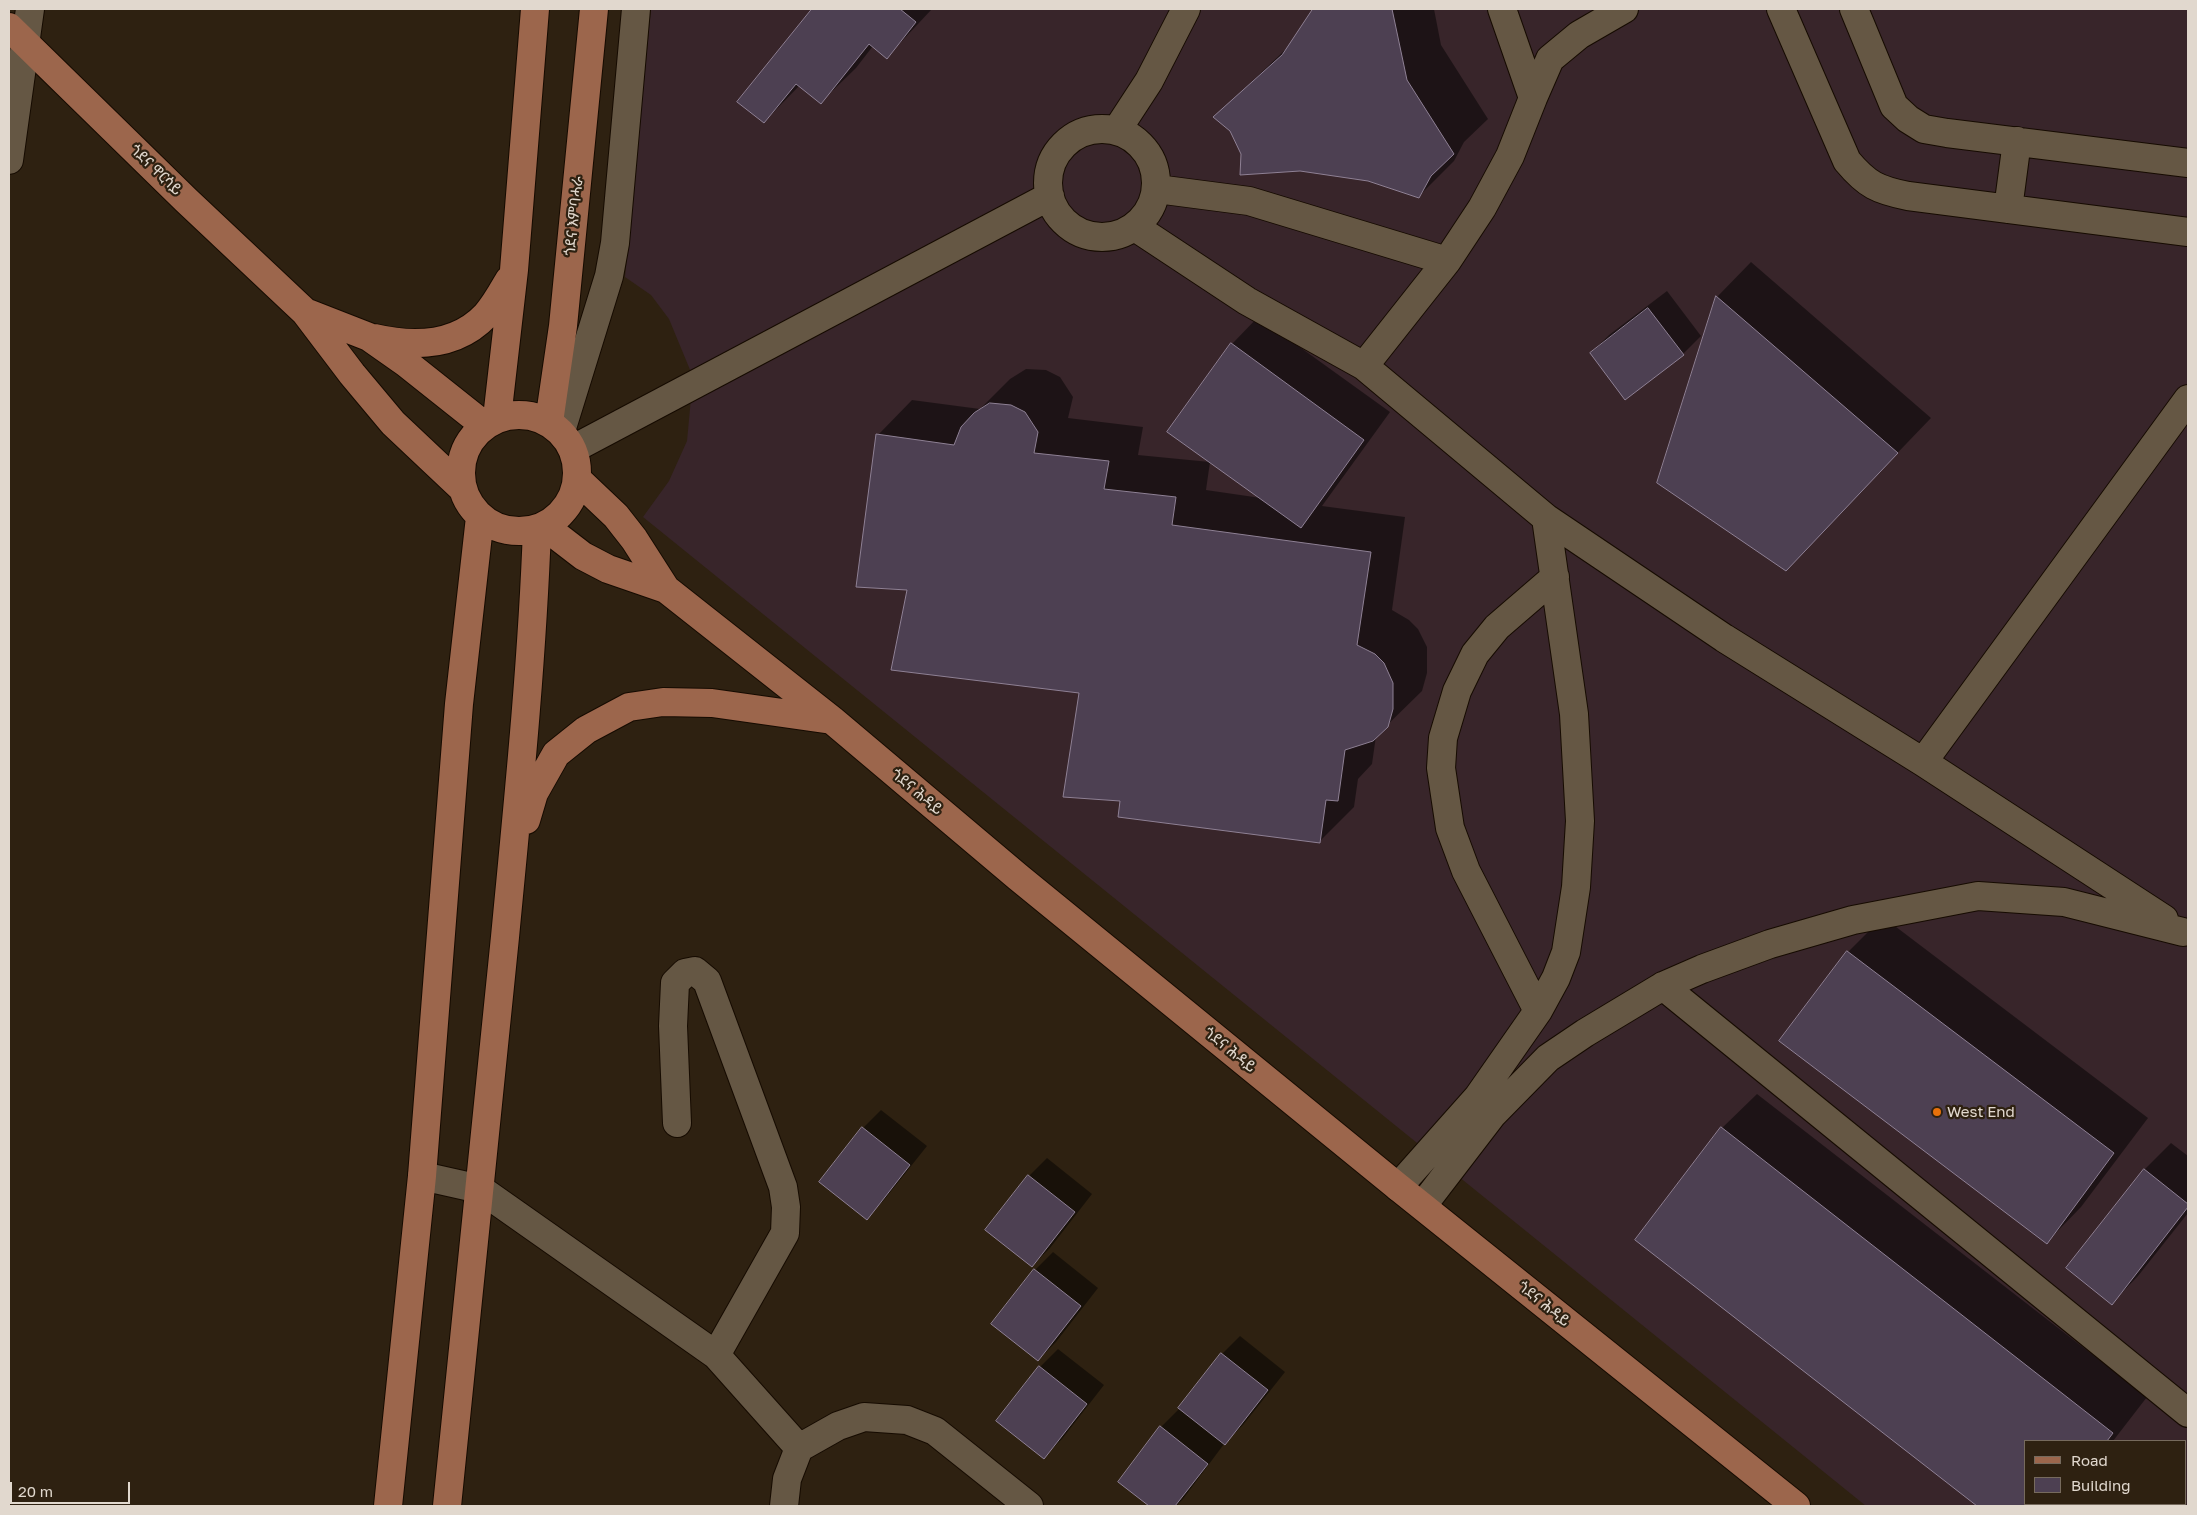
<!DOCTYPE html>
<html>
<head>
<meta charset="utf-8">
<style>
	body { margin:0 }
	#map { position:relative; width:2197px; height:1515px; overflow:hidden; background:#2e2111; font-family:"Golos Text",sans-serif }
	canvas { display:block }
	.frame { position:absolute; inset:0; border:10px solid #e1d8ce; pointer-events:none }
	.legend { position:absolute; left:2024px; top:1440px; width:162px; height:65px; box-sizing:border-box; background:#2e2111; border:1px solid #766a5d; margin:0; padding:6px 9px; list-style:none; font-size:15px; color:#e1d8ce }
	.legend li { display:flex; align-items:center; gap:10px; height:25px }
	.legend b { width:25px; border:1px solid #766a5d }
	.scale { position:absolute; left:10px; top:1482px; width:120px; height:22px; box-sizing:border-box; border:2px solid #e1d8ce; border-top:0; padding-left:6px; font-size:15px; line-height:18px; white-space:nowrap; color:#e1d8ce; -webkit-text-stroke:4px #2e2111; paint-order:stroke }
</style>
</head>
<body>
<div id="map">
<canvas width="2197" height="1515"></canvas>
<div class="frame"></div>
<ul class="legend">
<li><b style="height:6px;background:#9c664c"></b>Road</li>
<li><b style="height:14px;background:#4d4052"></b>Building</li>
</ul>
<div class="scale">20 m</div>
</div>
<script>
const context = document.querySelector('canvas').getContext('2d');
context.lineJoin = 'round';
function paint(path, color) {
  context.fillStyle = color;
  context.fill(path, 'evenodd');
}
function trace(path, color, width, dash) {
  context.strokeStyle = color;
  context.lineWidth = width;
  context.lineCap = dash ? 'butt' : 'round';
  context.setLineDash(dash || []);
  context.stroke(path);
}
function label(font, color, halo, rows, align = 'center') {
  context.font = font + ' "Golos Text","Noto Sans Ethiopic",sans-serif';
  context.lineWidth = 4.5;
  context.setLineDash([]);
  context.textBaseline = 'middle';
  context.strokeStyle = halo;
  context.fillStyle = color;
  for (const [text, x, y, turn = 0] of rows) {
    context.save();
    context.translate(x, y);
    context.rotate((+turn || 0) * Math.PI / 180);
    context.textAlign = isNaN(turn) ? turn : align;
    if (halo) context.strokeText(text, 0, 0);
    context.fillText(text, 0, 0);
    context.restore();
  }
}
const commercial = new Path2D(`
	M651,9H2188V1506H1866L643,517L669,481L687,441L693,377L669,319L651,295L625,277ZM2026,1441H2186V1504H2026Z`);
const shadow = new Path2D(`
	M814,9H932L887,57L873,46L856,68L821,102L800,85L764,122L739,101Z
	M1314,9H1434L1441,45L1488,119L1464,142L1454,161L1419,196L1368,180L1242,154L1231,131L1215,117L1288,47Z
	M1751,262L1931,418L1786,569L1717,297Z
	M1667,291L1701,336L1683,354L1626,398L1591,353L1609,335Z
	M1258,317L1390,412L1322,506L1405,517L1392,610L1409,620L1418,629L1427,647V673L1422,691L1376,736L1372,764L1358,779L1354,807L1319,842L1121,800L1081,692L878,435L912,400L980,409L1010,379L1026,369L1046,370L1060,377L1073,397L1068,418L1143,427L1138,455L1210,462L1206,490L1261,498L1232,344Z
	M1883,917L2148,1118L2081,1207L2047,1242L1781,1041L1848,952Z
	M1757,1094L2147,1397L2113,1441H2026V1504H2065L2063,1506H1979L1637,1240L1722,1128Z
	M881,1110L927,1146L884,1200L866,1218L863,1128Z
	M2171,1143L2188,1156V1213L2138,1276L2112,1303L2068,1268L2145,1169Z
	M1047,1158L1092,1194L1050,1248L1032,1266L1029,1176Z
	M1053,1252L1098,1288L1056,1342L1038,1360L1035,1270Z
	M1240,1336L1285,1372L1243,1425L1224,1444L1183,1499L1176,1506H1151L1119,1482L1161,1427L1180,1408L1222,1354Z
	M1058,1349L1104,1385L1062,1439L1044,1457L1040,1367Z`);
const building = new Path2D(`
	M812,9H900L916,22L887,59L869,44L821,104L796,84L764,123L737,102Z
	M1313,9H1392L1407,80L1454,154L1431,176L1419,198L1368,181L1300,171L1240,175L1241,154L1230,131L1213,117L1282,55Z
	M1716,296L1898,453L1786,571L1657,483Z
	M1648,308L1684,355L1625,400L1590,353Z
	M1231,343L1364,440L1301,528L1167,432Z
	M990,403L1011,405L1025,412L1038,432L1034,453L1109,461L1104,489L1176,497L1172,525L1371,552L1357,645L1375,654L1384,663L1393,683V709L1388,727L1373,741L1345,750L1338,801L1326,800L1320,843L1118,817L1120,801L1063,797L1079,693L891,670L907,590L856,587L876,434L954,445L961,427L974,413Z
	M1847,951L2114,1153L2047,1244L1779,1041Z
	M862,1127L910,1165L867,1220L819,1182Z
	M1721,1127L2113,1433L2107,1441H2026V1504H2058L2056,1506H1977L1635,1240Z
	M2144,1169L2188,1204V1207L2112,1305L2066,1268Z
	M1028,1175L1075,1212L1032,1267L985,1230Z
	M1034,1269L1081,1306L1038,1361L991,1324Z
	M1221,1353L1268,1390L1225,1445L1178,1408Z
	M1039,1366L1087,1404L1044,1459L996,1421Z
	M1160,1426L1208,1464L1175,1506H1149L1118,1482Z`);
const minor = new Path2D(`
	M1781,9L1847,161C1867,185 1878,190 1908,196L2188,232
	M1854,9L1894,106L1908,119L1924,129L1947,133L2188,163
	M1533,98L1550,59L1579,35L1624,9
	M1048 183a54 54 0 1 1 108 0a54 54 0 1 1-108 0Z
	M1117,130L1149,81L1186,9
	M9,160L30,9
	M1157,189L1249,201L1447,261L1482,208L1510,156L1533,98L1502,9
	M2008,209L2017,141
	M1135,227L1247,301L1364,366L1546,518L1574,714L1580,821L1576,887L1566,952L1556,978L1538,1011L1478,1097L1398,1187
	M1364,366L1447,261
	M561,431L609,276L615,243L636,9
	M573,449L1050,196
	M1546,518L1724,638L1923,762L2164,919
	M1923,762L2188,399
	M1663,986L2188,1413
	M1538,1011L1466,871L1450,828L1441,768L1443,738L1457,691L1475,654L1497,627L1555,577
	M677,1123L673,1026L675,983L685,973L695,971L707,981L783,1187L786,1207L785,1233L716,1355
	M422,1176L480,1189L716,1355L799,1448
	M1423,1205L1492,1115L1548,1058L1585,1033L1663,986L1702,969L1770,944L1853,920L1978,896L2064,902L2183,932
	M784,1506L787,1479L799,1448L838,1426L864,1417L907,1420L935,1431L1029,1506`);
const major = new Path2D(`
	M9,27L186,200L305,312L352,374L393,423L463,489
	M305,312L369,337L406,363L484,425
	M374,338C413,347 456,347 486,315C495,305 502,292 509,280
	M461 473a58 58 0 1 1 116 0a58 58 0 1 1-116 0Z
	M497,418L514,270L535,9
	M549,422L563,326L594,9
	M577,479L616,516L634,539L666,589
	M544,526L583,556L608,569L666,589L832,720L1018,877L1398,1187L1796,1506
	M526,820L534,793L556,754L586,730L629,707L663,702L712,703L832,720
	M388,1506L422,1176L459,704L480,517
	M447,1506C467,1317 486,1127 505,937C518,801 532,665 537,529`);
const markers = [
	[1937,1112,5,"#e8710a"]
];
const streetNames = [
	["ጎደና ዋርሳይ",156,170,44],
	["ጎደና እምባሓራ",574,216,-84],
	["ጎደና ሕዳይ",917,792,40],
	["ጎደና ሕዳይ",1230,1050,39],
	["ጎደና ሕዳይ",1544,1304,39]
];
const poiNames = [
	["West End",1947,1112]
];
paint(commercial, '#38252a');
paint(shadow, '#0007');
paint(building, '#4d4052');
trace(building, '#8e8094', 1);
trace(minor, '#160b00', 30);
trace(major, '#160b00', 30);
trace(minor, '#655744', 28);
trace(major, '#9c664c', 28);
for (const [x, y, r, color] of markers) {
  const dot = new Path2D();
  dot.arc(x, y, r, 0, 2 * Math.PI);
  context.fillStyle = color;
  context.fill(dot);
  trace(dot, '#2e2111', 2);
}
label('15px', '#e1d8ce', '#2e2111', streetNames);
label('15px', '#e1d8ce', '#2e2111', poiNames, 'left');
</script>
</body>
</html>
